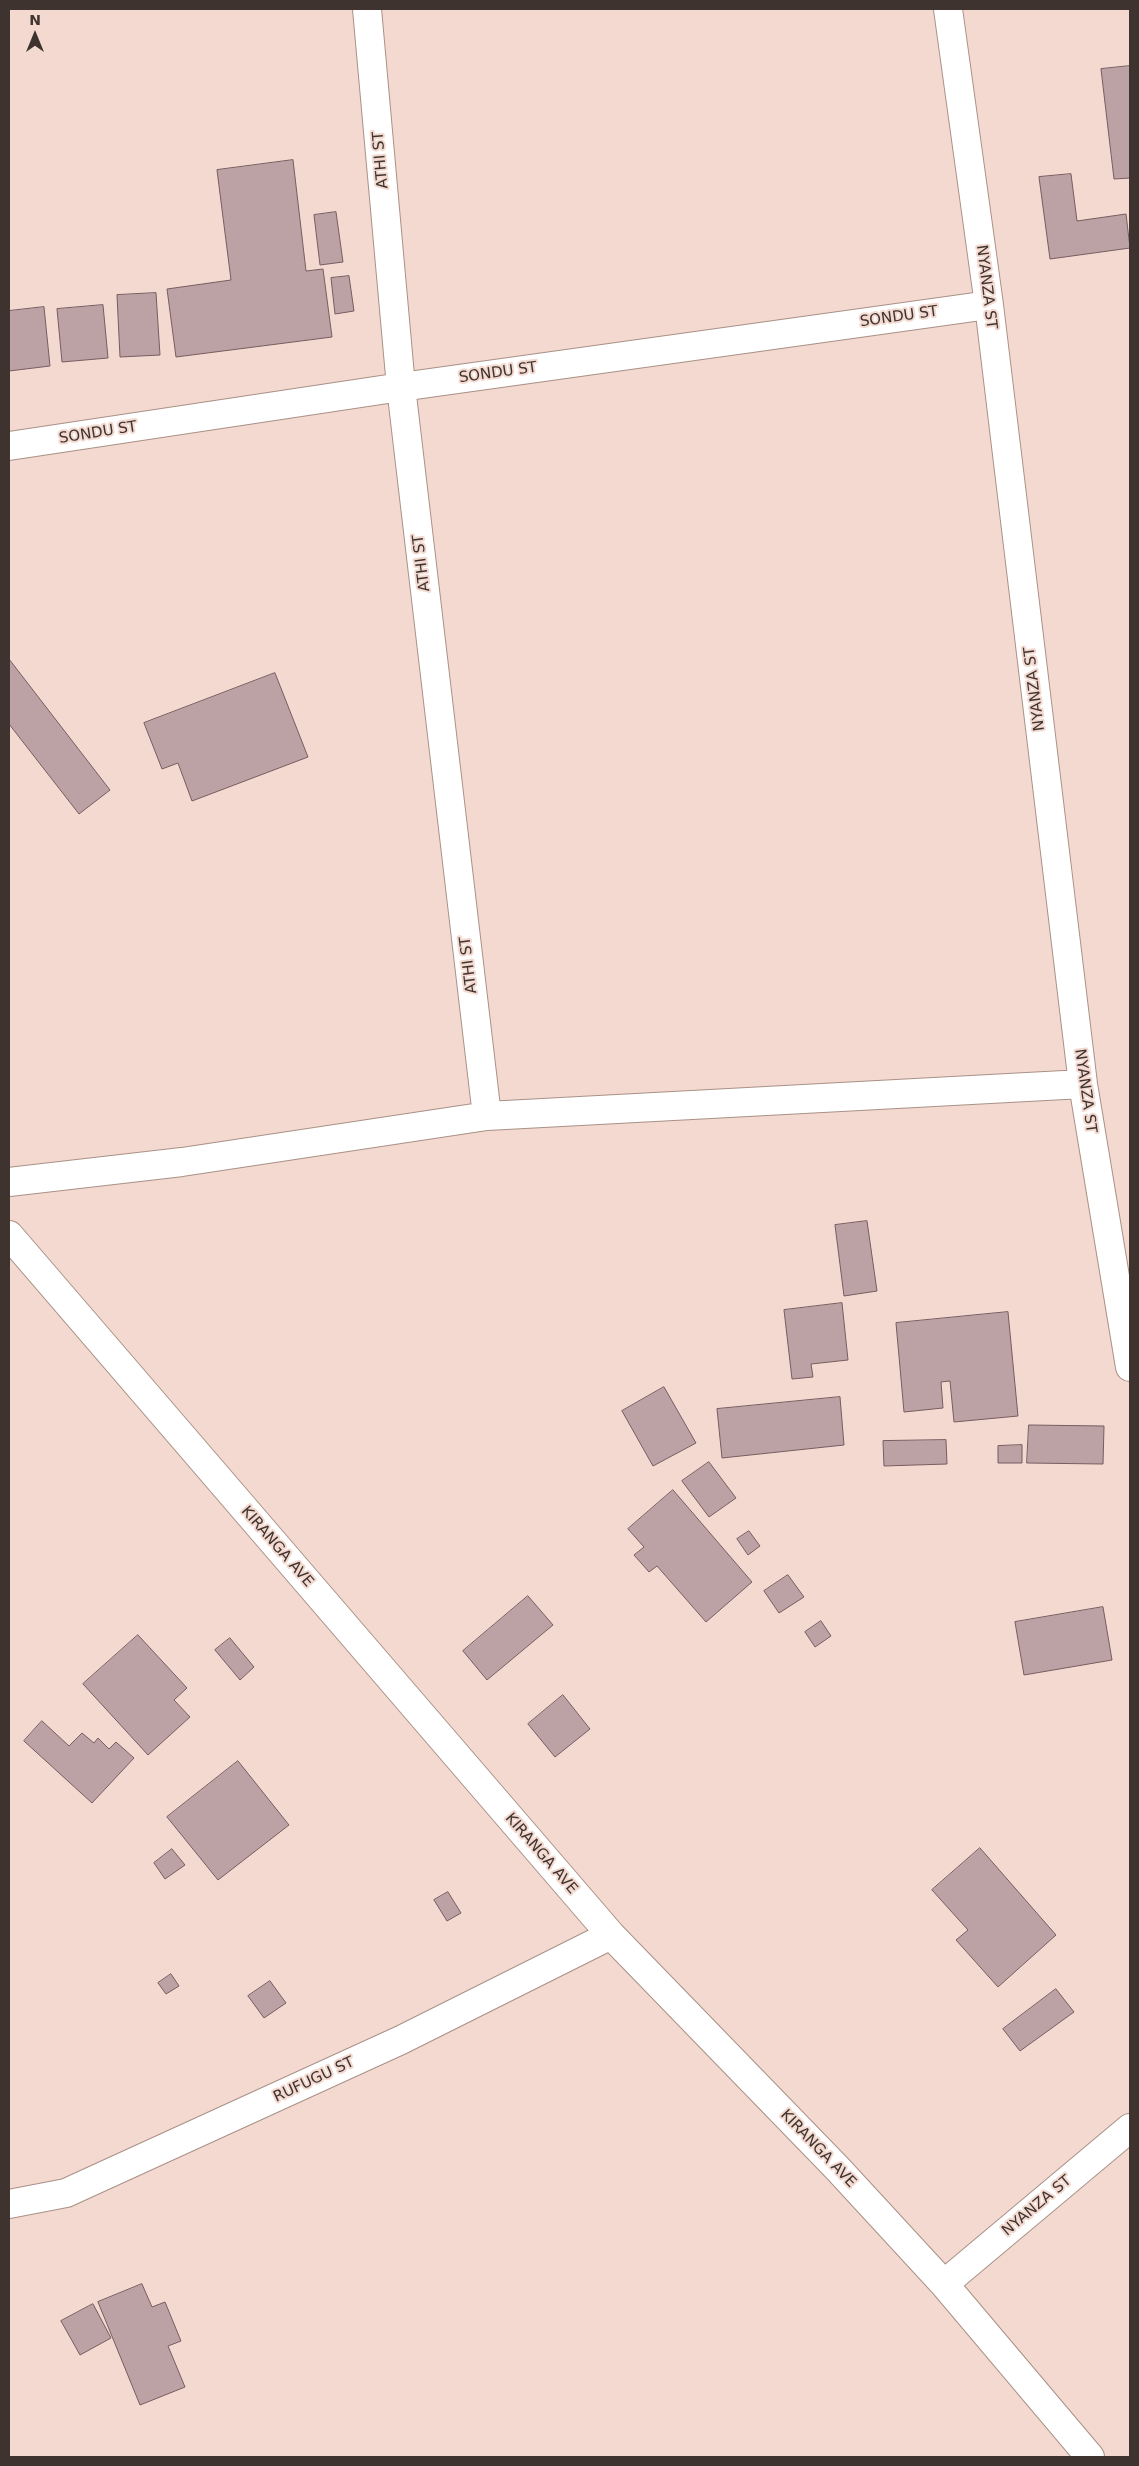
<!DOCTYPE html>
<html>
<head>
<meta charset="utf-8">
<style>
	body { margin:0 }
	#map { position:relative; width:1139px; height:2466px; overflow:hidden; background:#f3d9cf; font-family:"DejaVu Sans",sans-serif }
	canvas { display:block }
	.frame { position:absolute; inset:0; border:10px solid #3e332f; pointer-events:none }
	.north { position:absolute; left:10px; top:10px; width:50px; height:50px; -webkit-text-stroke:4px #f3d9cf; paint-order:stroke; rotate:0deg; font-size:14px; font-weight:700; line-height:20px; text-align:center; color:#3e332f }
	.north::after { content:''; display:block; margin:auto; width:18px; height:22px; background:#3e332f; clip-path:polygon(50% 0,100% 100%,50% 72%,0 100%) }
</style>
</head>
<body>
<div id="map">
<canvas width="1139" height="2466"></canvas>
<div class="frame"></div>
<div class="north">N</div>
</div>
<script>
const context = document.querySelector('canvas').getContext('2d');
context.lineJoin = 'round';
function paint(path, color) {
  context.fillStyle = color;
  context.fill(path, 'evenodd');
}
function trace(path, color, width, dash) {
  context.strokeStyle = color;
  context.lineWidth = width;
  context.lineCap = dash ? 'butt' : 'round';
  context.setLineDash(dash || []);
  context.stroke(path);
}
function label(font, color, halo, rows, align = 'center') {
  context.font = font + ' "DejaVu Sans",sans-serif';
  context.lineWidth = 4;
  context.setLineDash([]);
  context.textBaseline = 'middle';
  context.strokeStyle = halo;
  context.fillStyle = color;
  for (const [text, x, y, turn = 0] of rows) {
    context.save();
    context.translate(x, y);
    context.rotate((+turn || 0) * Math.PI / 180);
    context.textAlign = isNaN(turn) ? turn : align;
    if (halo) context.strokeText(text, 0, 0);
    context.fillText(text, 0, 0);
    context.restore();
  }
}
const building = new Path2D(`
	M1130,66V178L1114,179L1101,69Z
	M293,160L306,271L323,269L332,337L176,357L167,289L231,280L217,170Z
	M1071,174L1077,221L1126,214L1130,248L1050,259L1039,177Z
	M336,212L343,262L320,265L314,215Z
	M349,276L354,311L335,314L331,278Z
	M156,293L160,355L120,357L117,295Z
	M103,305L108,358L62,362L57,309Z
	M44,307L50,366L9,371V311Z
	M9,659L110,790L79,814L9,724Z
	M275,673L308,757L192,801L178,763L162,769L144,723Z
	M867,1221L877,1291L844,1296L835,1225Z
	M842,1303L848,1360L811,1364L813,1377L792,1379L784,1310Z
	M1008,1312L1018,1416L954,1422L950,1381L941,1382L943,1408L904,1412L896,1323Z
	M664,1387L696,1443L653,1466L622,1411Z
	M840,1397L844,1445L722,1458L717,1409Z
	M1029,1425L1104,1426L1103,1464L1027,1463Z
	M946,1440L947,1464L884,1466L883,1441Z
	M1022,1445V1463H998V1446Z
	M709,1462L736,1498L709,1517L682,1481Z
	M673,1490L752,1582L706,1622L657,1566L649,1572L634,1555L644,1547L628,1529Z
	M749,1531L760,1546L748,1555L737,1539Z
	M788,1575L804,1597L779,1613L764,1591Z
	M528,1596L553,1625L487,1680L463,1651Z
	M1103,1607L1112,1660L1024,1675L1015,1622Z
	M821,1621L831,1636L815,1647L805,1632Z
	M138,1635L187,1688L174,1700L190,1717L148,1755L83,1684Z
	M230,1638L254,1667L240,1680L215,1650Z
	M563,1695L590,1729L555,1757L528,1724Z
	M42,1721L69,1746L82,1733L94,1743L98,1738L109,1749L116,1742L134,1758L92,1803L24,1741Z
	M238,1761L289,1825L218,1880L167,1817Z
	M980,1848L1056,1935L998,1987L956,1940L968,1930L932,1890Z
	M172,1849L185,1865L165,1879L154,1863Z
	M448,1892L461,1913L447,1921L434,1900Z
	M171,1974L179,1986L166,1994L158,1983Z
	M270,1981L286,2003L264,2018L248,1996Z
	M1056,1989L1074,2012L1020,2051L1003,2029Z
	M142,2284L152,2307L165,2302L181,2341L168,2346L185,2387L140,2405L98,2302Z
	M93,2304L111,2338L80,2355L61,2321Z`);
const street = new Path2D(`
	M367,9L401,387L487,1116
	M948,9L989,305L1083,1084L1130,1367
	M9,446L401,387L989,305
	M9,1182L182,1162L487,1116L1083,1084
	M9,1235L611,1935L838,2169L944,2284L1090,2457
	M9,2204L66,2193L401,2040L611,1935
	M944,2284L1130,2128`);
const streetNames = [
	["ATHI ST",381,160,-95],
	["NYANZA ST",986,287,83],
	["SONDU ST",899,317,-8],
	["SONDU ST",498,373,-8],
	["SONDU ST",98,433,-9],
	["ATHI ST",422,563,-97],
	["NYANZA ST",1035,689,-97],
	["ATHI ST",469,965,-97],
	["NYANZA ST",1085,1091,82],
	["KIRANGA AVE",277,1547,49],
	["KIRANGA AVE",541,1854,49],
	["RUFUGU ST",314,2080,-25],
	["KIRANGA AVE",818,2149,46],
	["NYANZA ST",1037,2206,-40]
];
paint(building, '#bda2a5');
trace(building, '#755d60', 1);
trace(street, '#a99187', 30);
trace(street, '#fff', 28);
label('15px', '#3e332f', '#f3d9cf', streetNames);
</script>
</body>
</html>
